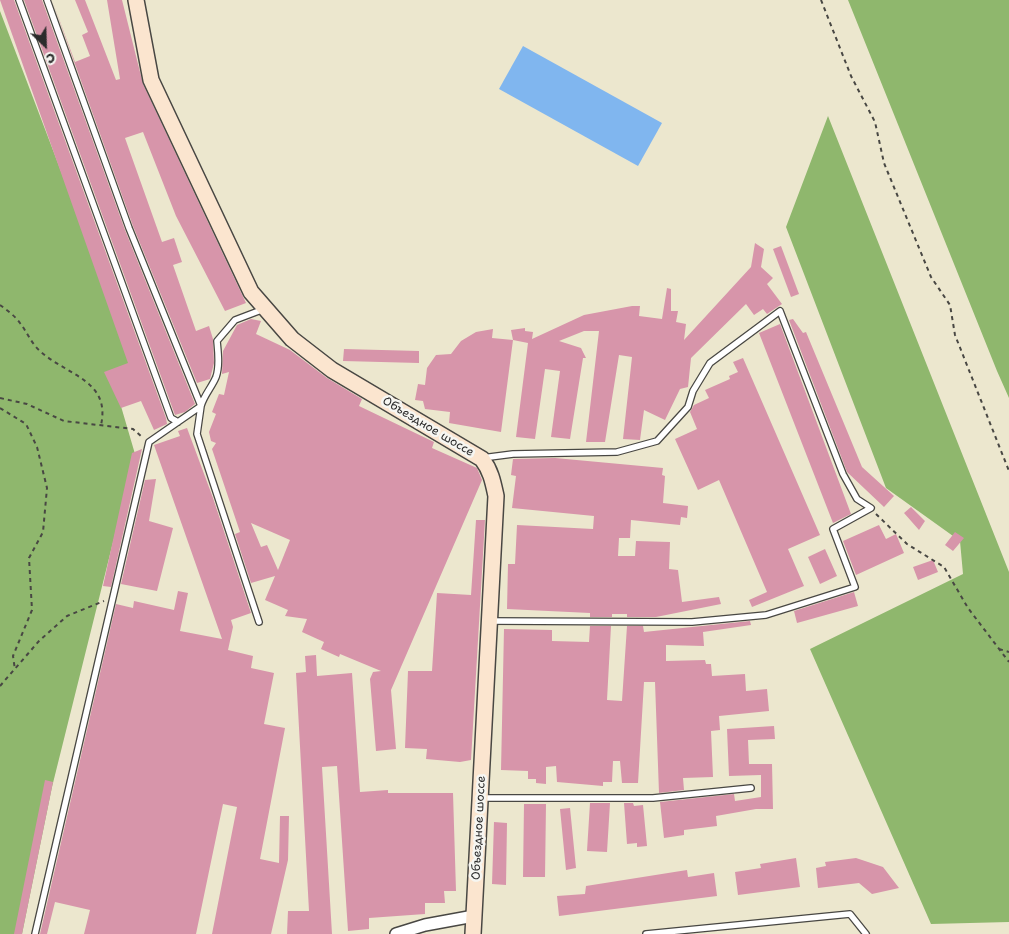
<!DOCTYPE html>
<html>
<head>
<meta charset="utf-8">
<style>
	body { margin:0 }
	#map { position:relative; width:1009px; height:934px; overflow:hidden; background:#ece7ce; font-family:"Shantell Sans",sans-serif }
	canvas { display:block }
	.north { position:absolute; left:20px; top:20px; width:50px; height:50px; -webkit-text-stroke:4px #f6f6f2; paint-order:stroke; rotate:156deg; font-size:14px; font-weight:700; line-height:20px; text-align:center; color:#2b2b2b }
	.north::after { content:''; display:block; margin:auto; width:18px; height:22px; background:#2b2b2b; clip-path:polygon(50% 0,100% 100%,50% 72%,0 100%) }
</style>
</head>
<body>
<div id="map">
<canvas width="1009" height="934"></canvas>
<div class="north">С</div>
</div>
<script>
const context = document.querySelector('canvas').getContext('2d');
context.lineJoin = 'round';
function paint(path, color) {
  context.fillStyle = color;
  context.fill(path, 'evenodd');
}
function trace(path, color, width, dash) {
  context.strokeStyle = color;
  context.lineWidth = width;
  context.lineCap = dash ? 'butt' : 'round';
  context.setLineDash(dash || []);
  context.stroke(path);
}
function label(font, color, halo, rows, align = 'center') {
  context.font = font + ' "Shantell Sans",sans-serif';
  context.lineWidth = 5;
  context.setLineDash([]);
  context.textBaseline = 'middle';
  context.strokeStyle = halo;
  context.fillStyle = color;
  for (const [text, x, y, turn = 0] of rows) {
    context.save();
    context.translate(x, y);
    context.rotate((+turn || 0) * Math.PI / 180);
    context.textAlign = isNaN(turn) ? turn : align;
    if (halo) context.strokeText(text, 0, 0);
    context.fillText(text, 0, 0);
    context.restore();
  }
}
const forest = new Path2D(`
	M848,0H1009V398L997,371Z
	M0,11L131,355L118,396L135,454L52,787L22,934H0Z
	M828,116L1009,572V922L931,924L810,649L963,574L960,541L886,488L786,227Z`);
const water = new Path2D(`
	M523,46L662,123L638,166L499,89Z`);
const building = new Path2D(`
	M0,0H14L166,418L167,424L154,430L141,401L121,408L104,372L128,363Z
	M24,0H42L125,230L195,404L185,412L175,415Z
	M52,0L75,62L90,56L82,35L88,32L75,0H85L116,80L120,79L107,0H122L143,84L246,303L225,311L176,216L143,132L125,138L162,242L174,238L182,262L173,265L196,331L209,326L213,339L214,363L210,379L197,383L133,226Z
	M755,243L764,249L761,267L773,278L767,284L782,304L767,314L763,309L754,315L746,304L691,358L688,387L680,389L665,420L644,410L640,440L623,439L632,357L619,355L605,442H586L599,331H584L559,341L581,348L586,358H583L570,439L551,437L560,371L545,369L535,439L516,437L528,343L513,340L511,330L525,328V331L533,332L532,339L584,315L632,306H640L639,316L662,319L667,288L671,289V311H678L676,322L686,324L684,340L751,267Z
	M781,246L799,294L791,297L773,249Z
	M251,319L261,321L256,334L290,350L327,378L362,399L359,406L434,442L432,448L477,468L482,480L391,690L396,749L376,751L370,679L373,672L381,671L340,654L339,657L321,649L324,642L302,632L307,619L285,616L288,610L265,600L275,576L251,583L235,534L240,532L212,449L216,443L211,441L209,432L216,414L212,412L219,394L224,395L229,372L222,374L223,351L237,325ZM251,523L290,540L278,570L267,545L261,547Z
	M793,319L803,333L806,332L862,467L894,496L884,507L847,472L789,320Z
	M780,324L851,514L833,523L759,333Z
	M493,329L492,338L513,340L501,432L449,423L450,412L425,409L423,401L415,400L418,384L425,385L427,368L436,355L451,354L461,341L476,332Z
	M344,349L419,351V363L343,361Z
	M743,358L820,535L788,549L804,586L752,607L749,600L767,592L719,480L698,490L675,439L697,429L690,412L694,405L709,398L705,390L730,379L729,376L738,372L733,362Z
	M187,428L213,498L251,613L231,620L233,627L228,650L253,656L251,668L274,673L264,724L285,728L260,859L279,863L280,816H289L288,860L271,934H212L237,807L223,804L196,934H84L90,910L55,902L47,934H40L116,604L133,608L134,601L174,610L178,591L188,593L180,631L222,639L154,445L180,436L178,431Z
	M142,449L111,587L103,586L132,453Z
	M555,458L663,468L662,475L665,476L663,503L688,506L687,518L681,517L680,525L631,520L630,538H619L618,556H635L636,541L670,542L669,569L678,570L682,602L719,597L721,604L656,617H627V614H612V617H590V613L507,609L508,564H515L517,525L593,529L594,516L512,508L516,476L511,475L513,459Z
	M156,479L149,521L173,528L157,591L121,584L145,480Z
	M911,507L925,521L919,530L904,513Z
	M476,520H485L471,760L460,762L426,759L427,749L405,748L408,671H432L437,593L471,595Z
	M879,525L886,539L896,534L904,553L856,575L843,541Z
	M955,532L964,538L953,551L945,545Z
	M825,549L837,576L820,584L808,557Z
	M933,560L938,572L918,580L913,567Z
	M854,592L858,606L797,623L794,611Z
	M750,621L751,625L703,632L704,646L666,645V661L705,660L706,664H711L712,676L745,674L746,691L767,689L769,711L719,716L720,730L711,731L713,777L683,778L684,790L659,793L655,682H644L638,783H622L620,761H613L612,782H603V786L557,782L556,766L546,767V784L536,783V779H528V771L501,770L504,629L552,630V641L589,642L590,626H611L607,700L622,701L627,626H643L644,632Z
	M316,655L317,676L352,673L360,792L388,790V793H453L456,891H444L445,903H425V914L369,918V929L348,931L337,766L322,767L332,934H287L288,911H309L296,673L306,672L305,656Z
	M774,726L775,739L748,740L749,764H772L773,809H756L716,816L717,826L684,830V835L664,838L660,802L734,794L735,801L761,797V775L729,776L727,729Z
	M45,780L53,782L22,934H14Z
	M590,803H610L607,852L587,851Z
	M624,803H633L634,806L643,805L647,846L637,847V843L627,844Z
	M524,804H546L545,877H523Z
	M570,808L576,868L566,870L560,809Z
	M494,822L507,823L506,885L492,884Z
	M796,858L800,887L738,895L735,872L761,868L760,864Z
	M856,858L883,867L899,888L872,894L859,883L818,888L816,868L826,866L825,862Z
	M687,870L688,877L714,873L717,896L559,916L557,896L585,894L586,886Z`);
const path = new Path2D(`
	M821,0L851,76L875,122L884,163L931,277L950,305L955,335L1009,471
	M0,305C7,310 15,316 20,323C27,332 31,343 40,351C66,375 111,380 101,425
	M0,398L27,404L64,421L133,429L142,437
	M0,408L26,424L37,447L47,488L43,532L29,558L32,610L13,656L15,670
	M876,514L907,544L944,567L968,608L1009,662
	M999,649L1009,652
	M0,686L39,641L67,616L104,601`);
const lane = new Path2D(`
	M19,0L171,418L178,422
	M47,0L129,228L201,406L197,434L259,622
	M482,458L513,454L617,452L657,441L688,407L693,391L710,363L780,311L843,474L857,499L871,508L833,529L855,587L766,615L692,622L490,621
	M480,798H653L751,788
	M35,934L149,442L201,406C204,395 212,387 216,377C220,366 218,352 217,341L235,320L264,309
	M646,934L850,914L866,934`);
const street = new Path2D(`
	M396,934L425,925L474,916`);
const secondary = new Path2D(`
	M136,0L151,80L251,292L292,339L332,370L482,459C491,471 493,482 496,496L473,934`);
const streetNames = [
	["Объездное шоссе",428,427,31],
	["Объездное шоссе",479,828,-87]
];
paint(forest, '#8fb76d');
paint(water, '#80b6ef');
paint(building, '#d795aa');
trace(lane, '#484743', 8);
trace(street, '#484743', 14);
trace(secondary, '#484743', 18);
trace(path, '#484743', 2, [4, 4]);
trace(lane, '#fff', 5.5);
trace(street, '#fff', 11);
trace(secondary, '#fbe5cf', 15);
label('12px', '#2b2b2b', '#f6f6f2', streetNames);
</script>
</body>
</html>
